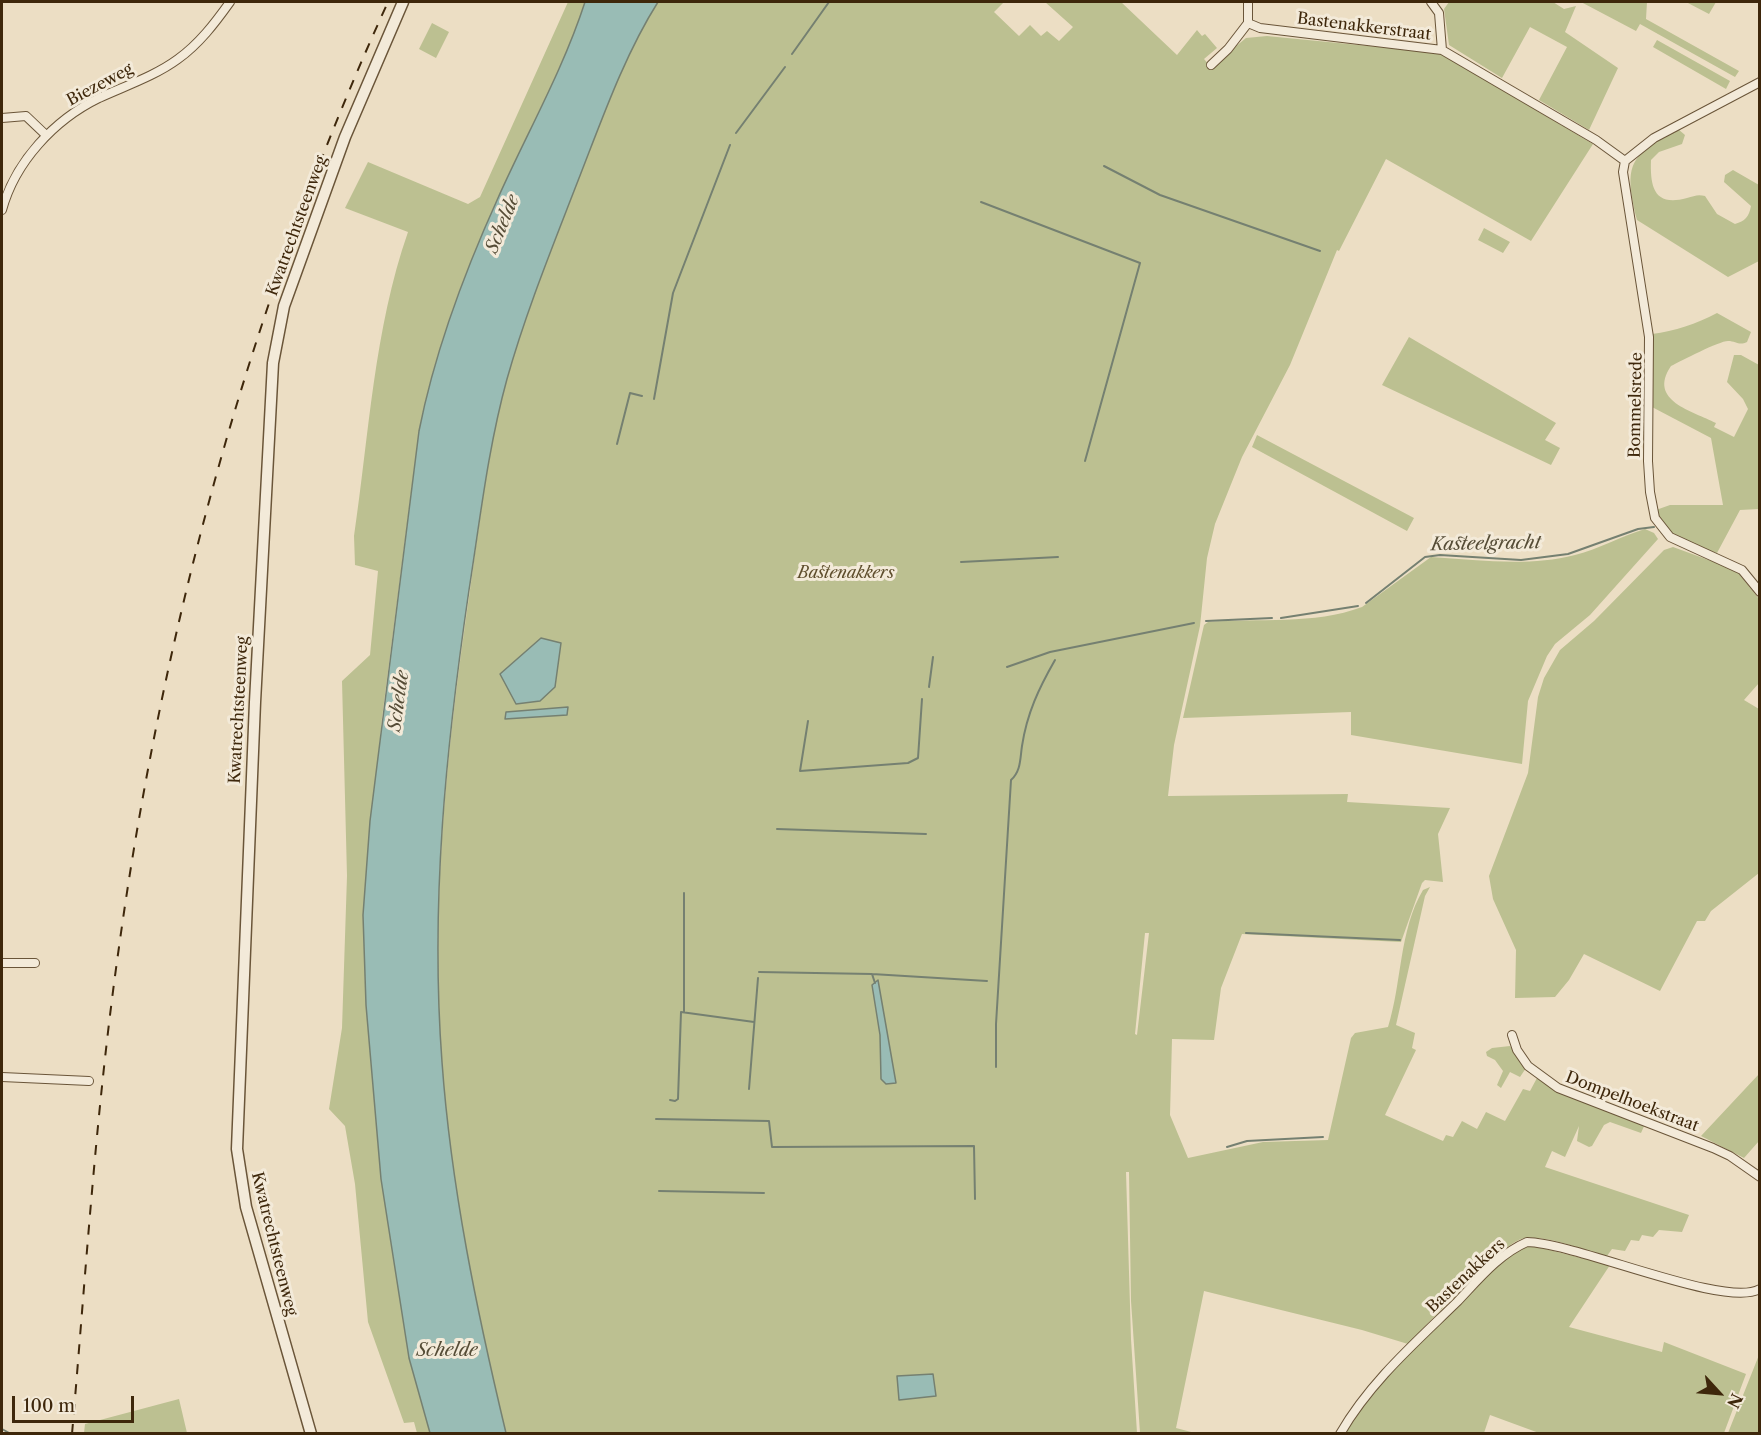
<!DOCTYPE html>
<style>
body{margin:0}
#map{position:relative;width:1761px;height:1435px;overflow:hidden;background:#ecdec4;font-family:"Libre Caslon Text",serif}
canvas{display:block}
.frame{position:absolute;inset:0;border:3px solid #3e270b;pointer-events:none}
.north{position:absolute;left:1689px;top:1363px;width:60px;height:60px;-webkit-text-stroke:4px #f3ead9;paint-order:stroke;rotate:116deg;font-size:16px;font-weight:700;line-height:24px;text-align:center;color:#3e270b}
.north::after{content:'';display:block;margin:auto;width:21px;height:27px;background:#3e270b;clip-path:polygon(50% 0,100% 100%,50% 72%,0 100%)}
.scale{position:absolute;left:12px;top:1396px;width:122px;height:27px;box-sizing:border-box;border:3px solid #3e270b;border-top:0;padding-left:8px;font-size:18px;line-height:21px;white-space:nowrap;color:#3e270b;-webkit-text-stroke:4px #f3ead9;paint-order:stroke}
</style>
<div id="map">
<canvas width="1761" height="1435"></canvas>
<div class="frame"></div>
<div class="north">N</div>
<div class="scale">100 m</div>
</div>
<script>
const context = document.querySelector('canvas').getContext('2d');
context.lineJoin = 'round';
function paint(path, color) { context.fillStyle = color; context.fill(path, 'evenodd'); }
function trace(path, color, width, dash) { context.strokeStyle = color; context.lineWidth = width; context.lineCap = dash ? 'butt' : 'round'; context.setLineDash(dash || []); context.stroke(path); }
function write(font, color, halo, rows, align = 'center') {
  context.font = font + ' "Libre Caslon Text",serif'; context.lineWidth = 6; context.setLineDash([]); context.textBaseline = 'middle'; context.strokeStyle = halo; context.fillStyle = color; for (const [text, x, y, turn = 0] of rows) {
    context.save(); context.translate(x, y); context.rotate((+turn || 0) * Math.PI / 180); context.textAlign = isNaN(turn) ? turn : align; if (halo) context.strokeText(text, 0, 0); context.fillText(text, 0, 0); context.restore();
  }
}
const green = new Path2D(`
 M568,2H585C563,70 527,132 498,198C464,273 435,350 419,431L382,718L363,915L366,1005L381,1179L409,1358L430,1433H417L414,1422L404,1423L368,1322L355,1184L345,1126L329,1109L342,1028L347,876L342,681L370,655L378,571L355,565L354,536C369,435 374,329 408,232L345,208L368,162L468,204L480,197Z
 M658,2H1004L994,12L1019,36L1030,25L1041,36L1047,31L1059,41L1073,27L1045,2H1121L1177,55L1197,30L1202,36L1205,34L1217,48L1204,59L1211,67L1246,38L1267,36L1440,53L1593,144L1531,241L1386,159L1339,251L1337,250L1290,365L1242,457L1215,524L1207,558L1200,626L1174,745L1168,796L1348,794L1347,802L1450,808L1438,834L1443,882L1425,880L1422,883L1401,942L1242,934L1221,988L1214,1040L1172,1039L1170,1115L1188,1158L1263,1142L1328,1140L1351,1038L1355,1033L1388,1027C1402,983 1399,930 1423,890L1430,887L1425,896L1396,1025L1415,1033L1412,1048L1416,1050L1385,1115L1443,1141L1446,1135L1453,1137L1462,1121L1477,1129L1486,1112L1505,1121L1523,1089L1530,1091L1537,1078L1578,1100L1645,1124L1641,1133L1610,1122L1604,1125L1592,1146L1589,1147L1577,1141L1579,1126L1565,1157L1552,1151L1545,1167L1689,1215L1682,1232L1659,1230L1653,1237L1642,1235L1639,1241L1631,1240L1625,1251L1612,1249L1607,1256C1582,1250 1551,1236 1525,1238C1503,1240 1428,1325 1408,1344L1362,1330L1204,1291L1176,1428L1195,1433H1140L1131,1301L1129,1172H1126L1131,1339L1137,1433H506C477,1312 451,1187 442,1062C430,903 447,747 470,590C480,520 488,448 507,379C525,315 550,253 574,191C599,128 622,59 658,2ZM1145,933H1149L1137,1035L1135,1034Z
 M1449,2H1553L1564,9L1576,6L1565,32L1618,68L1589,130L1539,100L1567,47L1530,27L1502,78L1449,45L1444,9Z
 M1581,2H1647L1646,19L1739,71L1735,77L1640,24L1636,31Z
 M1686,2H1716L1709,14Z
 M432,23L449,32L436,58L419,49Z
 M1657,40L1730,81L1726,89L1653,47Z
 M1678,129L1685,135L1682,144L1659,152L1651,160C1650,187 1654,207 1687,198C1694,196 1698,194 1705,196L1717,214L1735,224C1745,221 1749,217 1751,206L1724,182L1725,175L1733,170L1759,185V261L1728,277L1637,220C1623,163 1630,156 1678,129Z
 M1484,228L1510,242L1503,253L1478,240Z
 M1717,313L1751,332L1747,342C1739,346 1736,341 1728,341C1719,341 1681,361 1671,366C1647,401 1693,411 1716,423L1714,427L1734,437L1748,409L1743,399L1727,382L1734,355H1741L1759,365V509L1740,510L1717,553C1690,545 1663,540 1656,510L1670,505H1723L1711,438L1652,407V334C1675,331 1696,324 1717,313Z
 M1409,337L1556,423L1545,440L1560,448L1551,465L1382,385Z
 M1257,435L1414,518L1407,531L1252,447Z
 M1645,529L1654,533L1658,539L1590,615L1555,644L1547,656L1528,701L1522,764L1351,735V712L1183,718L1204,625L1208,622C1258,618 1314,625 1362,607L1431,557C1479,560 1528,567 1575,555C1599,549 1621,536 1645,529Z
 M1673,547L1736,570L1759,599V683L1744,700L1759,709V873L1711,911L1705,921H1697L1660,991L1584,954L1569,980L1555,997L1515,998L1516,950L1493,899L1489,876L1528,773L1538,697L1544,678L1560,650L1594,621L1664,550Z
 M1510,1046L1526,1068L1520,1077L1510,1072L1501,1088L1497,1085L1503,1071L1495,1060L1487,1056L1486,1052L1492,1048Z
 M1759,1074V1141L1744,1158L1701,1136Z
 M1529,1245L1610,1265L1569,1327L1662,1352L1664,1342L1746,1374L1724,1433H1539L1490,1415L1484,1433L1344,1434C1374,1385 1416,1347 1456,1307C1478,1284 1499,1257 1529,1245Z
 M1759,1355V1433H1728Z
 M179,1399L187,1433H84L85,1424Z`);
const water = new Path2D(`
 M585,2H658C622,59 599,128 574,191C550,253 525,315 507,379C488,448 480,520 469,590C446,747 430,903 442,1062C451,1187 477,1312 506,1433H430L409,1358L381,1179L366,1005L363,915L370,821L419,431C435,350 464,273 498,198C527,133 563,70 585,2Z
 M541,638L561,643L555,687L540,701L516,704L500,674Z
 M568,707L567,715L505,719L506,712Z
 M878,980L896,1083L886,1084L881,1079L880,1035L872,985Z
 M933,1374L936,1396L899,1400L897,1376Z`);
const stream = new Path2D(`
 M792,54L829,2
 M736,133L785,67
 M1104,166L1160,195L1320,251
 M981,202L1140,263L1085,461
 M654,399L673,293L730,145
 M617,444L630,393L642,396
 M961,562L1058,557
 M1366,603L1425,557L1440,555L1521,560L1568,554L1638,529L1654,527
 M1281,618L1358,606
 M1206,621L1272,618
 M1007,667L1050,652L1194,623
 M929,687L933,657
 M808,721L800,771L908,763L918,758L922,699
 M777,829L926,834
 M684,893V1012
 M1246,933L1400,940
 M759,972L872,974L987,981
 M872,974L875,983
 M996,1067V1024L1011,780C1021,771 1020,759 1022,746C1027,713 1039,688 1055,660
 M749,1089L758,978
 M670,1100L675,1101L678,1099L681,1012L754,1022
 M656,1119L769,1121L772,1147L974,1146L975,1199
 M1227,1147L1247,1141L1323,1137
 M659,1191L764,1193
 M2,1429L11,1434`);
const minor = new Path2D(`
 M1248,2V23L1260,28L1442,50L1596,140L1625,161L1623,172L1649,337L1648,461L1650,492L1655,518L1670,537L1742,570L1760,592
 M1431,2L1439,13L1442,50
 M1211,65L1228,49L1248,23
 M2,118L26,116L46,135
 M1625,161L1654,138L1760,82
 M2,210C15,162 54,120 99,98C125,86 155,76 178,59C199,44 215,23 230,2
 M2,963H35
 M1512,1035L1517,1050L1528,1066L1558,1088L1713,1148L1730,1156L1760,1177
 M2,1077L89,1081
 M1340,1434C1370,1382 1415,1343 1457,1302C1478,1280 1499,1254 1527,1242C1577,1243 1725,1309 1760,1289`);
const tertiary = new Path2D(`
 M311,1434L246,1207L237,1149L255,702L273,363L284,306L345,137L403,2`);
const rail = new Path2D(`
 M72,1434C86,1271 96,1108 119,947C164,622 252,299 388,2`);
const streetNames = [
 ["Bastenakkerstraat",1364,27,7],
 ["Biezeweg",100,85,-28],
 ["Kwatrechtsteenweg",297,226,-70],
 ["Bommelsrede",1636,405,-89],
 ["Kwatrechtsteenweg",239,710,-87],
 ["Dompelhoekstraat",1632,1102,21],
 ["Kwatrechtsteenweg",274,1244,76],
 ["Bastenakkers",1466,1276,-43]
];
const parkNames = [
 ["Bastenakkers",846,573]
];
const waterNames = [
 ["Schelde",503,224,-68],
 ["Kasteelgracht",1486,544,-1],
 ["Schelde",399,701,-82],
 ["Schelde",447,1351]
];
paint(green, '#bcc091');
paint(water, '#99bcb5');
trace(water, '#758071', 1.5);
trace(stream, '#758071', 2);
trace(minor, '#6a5539', 10);
trace(tertiary, '#6a5539', 13);
trace(minor, '#f3ead9', 8);
trace(tertiary, '#f3ead9', 10);
trace(rail, '#3e270b', 2, [10, 10]);
write('16px', '#3e270b', '#f3ead9', streetNames);
write('italic 16px', '#5e4d2c', '#f3ead9', parkNames);
write('italic 18px', '#554c36', '#f3ead9', waterNames);
</script>
